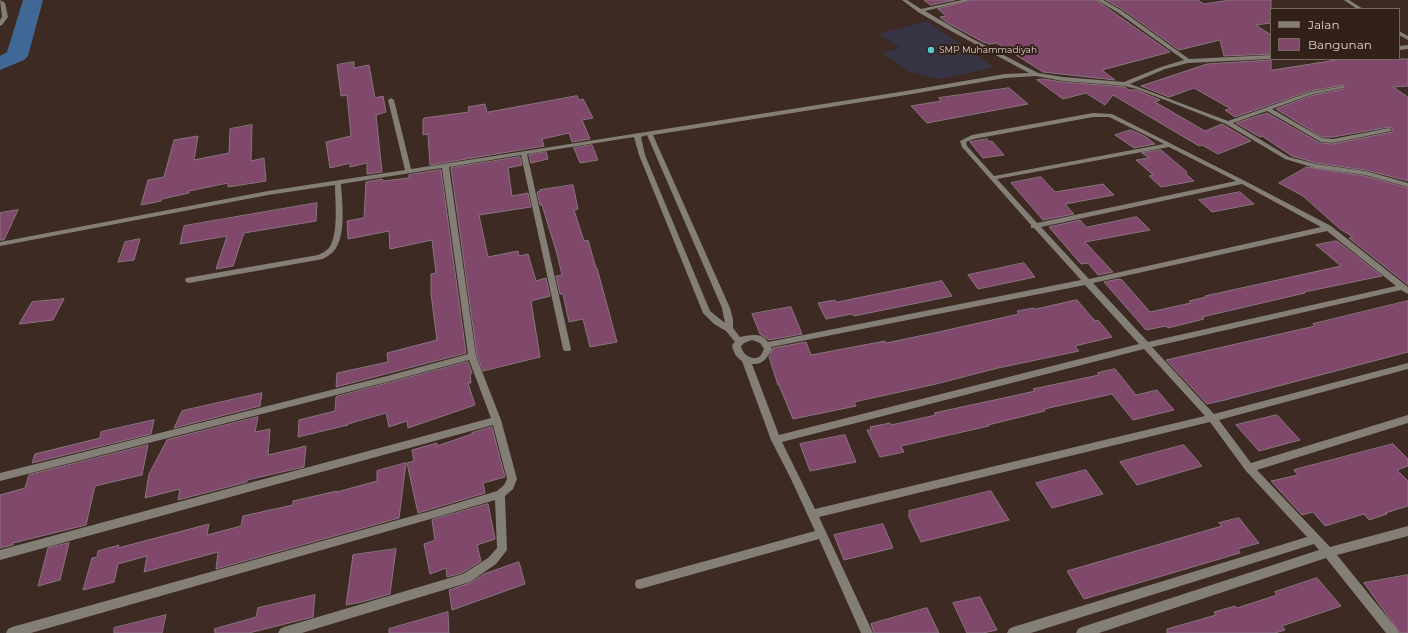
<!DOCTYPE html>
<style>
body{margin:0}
#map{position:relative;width:1408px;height:633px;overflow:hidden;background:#3d2a22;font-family:Montserrat,sans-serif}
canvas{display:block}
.legend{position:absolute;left:1270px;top:8px;width:130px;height:52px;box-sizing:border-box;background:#322118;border:1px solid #776860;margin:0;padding:5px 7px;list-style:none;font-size:12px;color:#dfd3cd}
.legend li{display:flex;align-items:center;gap:8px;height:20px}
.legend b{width:20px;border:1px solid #776860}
</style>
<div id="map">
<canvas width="1408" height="633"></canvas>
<ul class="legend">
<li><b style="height:5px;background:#837e76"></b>Jalan</li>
<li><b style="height:11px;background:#80496c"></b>Bangunan</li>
</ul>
</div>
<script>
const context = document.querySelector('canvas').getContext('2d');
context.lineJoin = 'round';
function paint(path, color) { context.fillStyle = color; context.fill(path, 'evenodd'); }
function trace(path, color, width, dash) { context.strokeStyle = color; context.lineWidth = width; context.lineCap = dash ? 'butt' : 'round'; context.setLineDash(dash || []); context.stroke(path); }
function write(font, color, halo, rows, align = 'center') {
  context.font = font + ' Montserrat,sans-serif'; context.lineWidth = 4; context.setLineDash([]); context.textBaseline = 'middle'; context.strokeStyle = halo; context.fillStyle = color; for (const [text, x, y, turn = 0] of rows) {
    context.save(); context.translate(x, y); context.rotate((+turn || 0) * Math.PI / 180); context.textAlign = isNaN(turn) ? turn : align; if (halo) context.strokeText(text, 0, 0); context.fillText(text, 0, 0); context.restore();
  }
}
const education = new Path2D(`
 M927,21L994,67L940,79L910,72L883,53L900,48L879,34Z`);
const river = new Path2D(`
 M23,0H43L28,56L24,60L0,70V56L7,52Z`);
const building = new Path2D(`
 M924,0H955L931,5Z
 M971,0H1096L1170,52L1102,70L1115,80L1043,72L997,43L988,44L986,42L985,43L946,22L940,17L946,16L938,9Z
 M1106,0H1198L1204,4L1230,0H1271V23L1256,25L1271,35V54L1224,56L1220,40L1179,50L1122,9Z
 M1343,59H1408V86L1393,87L1408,97V181L1366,170L1316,163L1292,156L1262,136L1260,137L1236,123L1267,113L1320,143L1333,144L1392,132V128L1389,127L1333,137H1322L1276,109L1313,95L1343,89L1344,85L1310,91L1235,117L1225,110L1231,109L1194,88L1169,97L1141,86L1207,64L1271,60V70Z
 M354,62V68L369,65L375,98L383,96L386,112L376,115L382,172L367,174V163L350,167V163L330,168L326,142L351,136L347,95L341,96L337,65Z
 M1043,79L1063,82L1125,87L1129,90H1137L1160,100L1155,102L1205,131L1222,124L1251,141L1218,154L1202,145L1199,146L1113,95L1105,105L1086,93L1063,99L1037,80Z
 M1009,88L1028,104L927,123L911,106L941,101L939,98Z
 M577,96L579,100L583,99L593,118L582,120L590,139L572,142L569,133L542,139L544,146L430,165L428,134L423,135V120L424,118L469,112L468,107L485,104L487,112Z
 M252,125L251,161L264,158L266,181L228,187V183L189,191V193L162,199L161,201L141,205L148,180L164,177L174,140L198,136L194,160L229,153L230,129Z
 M1131,130L1146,137L1155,144L1134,148L1115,135Z
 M987,139L990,142L992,141L1004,155L983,158L970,142Z
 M592,145L598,160L580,163L574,148Z
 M1161,150L1187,172L1186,174L1194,181L1161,187L1149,176L1153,175L1136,160L1149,158L1142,153Z
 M546,152L548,159L531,163L529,155Z
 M520,157L522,165L508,168L512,196L528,193L531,207L479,215L488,257L518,251L519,256L528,254L536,281L546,278L550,296L531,301L540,357L483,371L477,356L451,168Z
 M1307,167L1365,176L1408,188V285L1349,238L1353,237L1340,229L1303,196L1279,183Z
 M441,170L466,353L336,387L337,373L388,362L387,353L437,340L431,294V274L436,273L432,240L390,249L389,231L348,239L347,221L364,218L366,182L382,179L383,181L409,178V175Z
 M1041,177L1055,192L1103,184L1114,195L1065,204L1074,214L1043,220L1011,183Z
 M573,185L578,209L574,210L584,241L588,240L596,268H597L617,342L590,347L583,319L569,322L563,294H560L556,276L562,275L557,254L542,205H540L537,192L541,191L540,190Z
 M1240,192L1254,204L1212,212L1199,200Z
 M317,203L316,221L244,233L233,266L216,269L227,236L180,244L184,226Z
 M18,210L4,240H0V213Z
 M1137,217L1150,230L1085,242L1113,272L1098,275L1088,263L1081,264L1049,227L1080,220L1086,227Z
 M140,239L134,260L118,262L125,242Z
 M1337,241L1382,276L1304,292L1305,293L1202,317L1204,319L1168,328L1166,326L1146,330L1104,282L1119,279L1122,280L1150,312L1191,303L1189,301L1206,297L1205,296L1341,266L1316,245Z
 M1024,263L1035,277L978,289L968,275Z
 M942,281L952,296L854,316L852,314L826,319L818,303L835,300L836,302Z
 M64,299L53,320L19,324L32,302Z
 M1077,300L1095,321L1098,320L1112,337L1075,346L1079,351L998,368L936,384L854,402L856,406L793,419L779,385H778L769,357L773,348L806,342L811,355L885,341L886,343L934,333L1019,314L1017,311L1034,308L1035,309Z
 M1408,301V352L1225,400L1207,404L1166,360L1315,326L1313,324Z
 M791,307L802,334L769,340L760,334L752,314Z
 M468,362L472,373L470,374L471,383H468L475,405L408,428L407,421L389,427L386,413L348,424V425L298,437L299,420L335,411L336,397Z
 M1115,369L1136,395L1157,390L1174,410L1133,420L1112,394L1044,409L1045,411L988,425L989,426L901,446L904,452L880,457L867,430H871L870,427L890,423L891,425L936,415L934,413L1013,396L1035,391L1033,389L1099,375L1098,373Z
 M262,393L260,406L174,428L182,411Z
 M1277,415L1300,440L1259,451L1236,425Z
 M258,417L255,432L270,429L268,455L306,446L304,467L247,480V482L178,500L180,489L145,498L149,474L167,440Z
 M154,420L151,434L32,463L35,454L100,438L101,432Z
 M492,427L505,477L483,483L485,493L418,513L407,463L414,461L412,450L437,443V446L472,434V433Z
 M845,435L856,462L810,471L800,444Z
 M1393,444L1408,459V466L1397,470L1408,481V506L1385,513L1387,514L1369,520L1364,514L1325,526L1313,512L1302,515L1271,481L1298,475L1294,470Z
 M148,445L142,475L95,486L86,525L13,543V545L0,548V495L25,488L29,475Z
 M1184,445L1202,466L1137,485L1120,462Z
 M406,463L399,518L216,569L218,552L144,572L147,556L118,564L114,582L83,590L92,558L97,557L98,551L119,545L118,548L209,524L207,535L241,526L243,516L293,505V501L337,491V492L377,481V471Z
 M1086,470L1103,494L1052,508L1036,483Z
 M991,491L1009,520L921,542L909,517V511Z
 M488,504L495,539L477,545L481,561L462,573L447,577L446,568L430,574L424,544L435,540L432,520Z
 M1239,518L1259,543L1238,549L1240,553L1084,599L1067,571L1222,526L1219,523Z
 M883,524L893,548L844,560L834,535Z
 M69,543L60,580L38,586L48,548Z
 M396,549L390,594L362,602L346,605L353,555Z
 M519,562L525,584L452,610L449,590L470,583L484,574Z
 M1408,575V633H1400L1364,583Z
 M1317,578L1341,606L1282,626L1285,630L1275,633H1167V629L1216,615L1214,612L1235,606L1237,608L1277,595L1275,592Z
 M315,595L313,617L249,633H215L214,629L256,617L258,608Z
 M980,597L997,630L983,633H967L953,603Z
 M927,608L939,633H874L871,624Z
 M448,612L449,633H389V629Z
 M166,615L162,633H114V628Z`);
const minor = new Path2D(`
 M0,0L5,3L8,17L2,25L0,26V20L2,17Z
 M902,0H907L921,9L962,0H970L925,11L971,38L1038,73L1063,77L1124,82L1161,67L1184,60L1117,12L1097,0H1103L1121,10L1189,59L1271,55V59L1188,63L1165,69L1130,84L1228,121L1310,92L1343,86V88L1313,94L1272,109L1322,138L1333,139L1389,128L1391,129V131L1333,143L1321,142L1267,111L1233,123L1289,157L1316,164L1366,171L1408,183V187L1365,175L1315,168L1285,159L1226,124L1137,89L1125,86L1063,81L1036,76L1005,78L906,95L653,135L730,308L733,319V328L740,337C749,335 762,332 768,342L1081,280L1034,228H1031V225L962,147L960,141L972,135L1093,113L1112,114L1245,181L1331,226L1408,287V294L1401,290L1152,347L1214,414L1408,363V369L1219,420L1251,463L1408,415V423L1257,470L1330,547L1408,526V536L1337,555L1397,629L1399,633H1386L1326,558L1099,633H1076L1078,629L1082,627L1319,550L1314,544L1031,633H1007L1009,629L1013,627L1307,537L1246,471L1210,422L819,517L873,633H861L819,539L640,589L636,588L635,584L636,580L640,579L815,531L790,477L771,440L742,361C736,357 733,352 732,345L735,342L726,331L714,324L703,313L639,155L634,137L527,154L571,349L570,351H564L563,349L521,155L449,167L476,356L501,420L517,479L513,489L505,496L507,550L496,564L470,582L302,633H278L280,629L284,627L463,574L488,558L497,548L495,500L434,518L31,633H6L8,629L12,627L434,510L497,491L504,485L507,479L493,425L0,560V550L491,418L469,360L387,382L0,481V473L387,376L468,354L442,168L341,184C342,202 347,237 333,252C330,255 326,257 323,259L189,283L186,282L185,280L186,278L318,255C322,253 326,251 329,248C339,234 335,201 335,185L268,195L0,246V242L268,191L405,170L388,100L391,98L394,100L411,169L906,91L1005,74L1029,73L951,31L918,12ZM1093,117H1109L1164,144L994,176L967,146L966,142L974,139ZM647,135L722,308L725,323L710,311L645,155L641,137ZM1169,147L1236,181L1037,223L997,179ZM1242,184L1321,227L1089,279L1041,227ZM1327,231L1396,286L1148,342L1093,283ZM1085,285L1139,344L779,435L752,364C763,365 767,358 772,349L771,347ZM752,340L760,343L764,349C763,351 762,353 761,355C753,363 742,354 741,346L744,343ZM1144,349L1205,416L815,509L782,442Z
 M1344,0H1349L1363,9H1357Z
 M1399,31L1408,36V40L1399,35Z
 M1408,45V49L1399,50V46Z`);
const markers = [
 [931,50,4,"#52cdcd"]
];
const farPoinames = [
 ["SMP Muhammadiyah",939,50]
];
paint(education, '#373445');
paint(river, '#3f6897');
paint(building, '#80496c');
trace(building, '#897480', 1);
paint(minor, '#837e76');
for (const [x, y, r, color] of markers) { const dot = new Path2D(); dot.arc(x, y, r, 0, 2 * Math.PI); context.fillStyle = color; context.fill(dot); trace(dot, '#322118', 1.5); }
write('9px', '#dfd3cd', '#322118', farPoinames, 'left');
</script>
